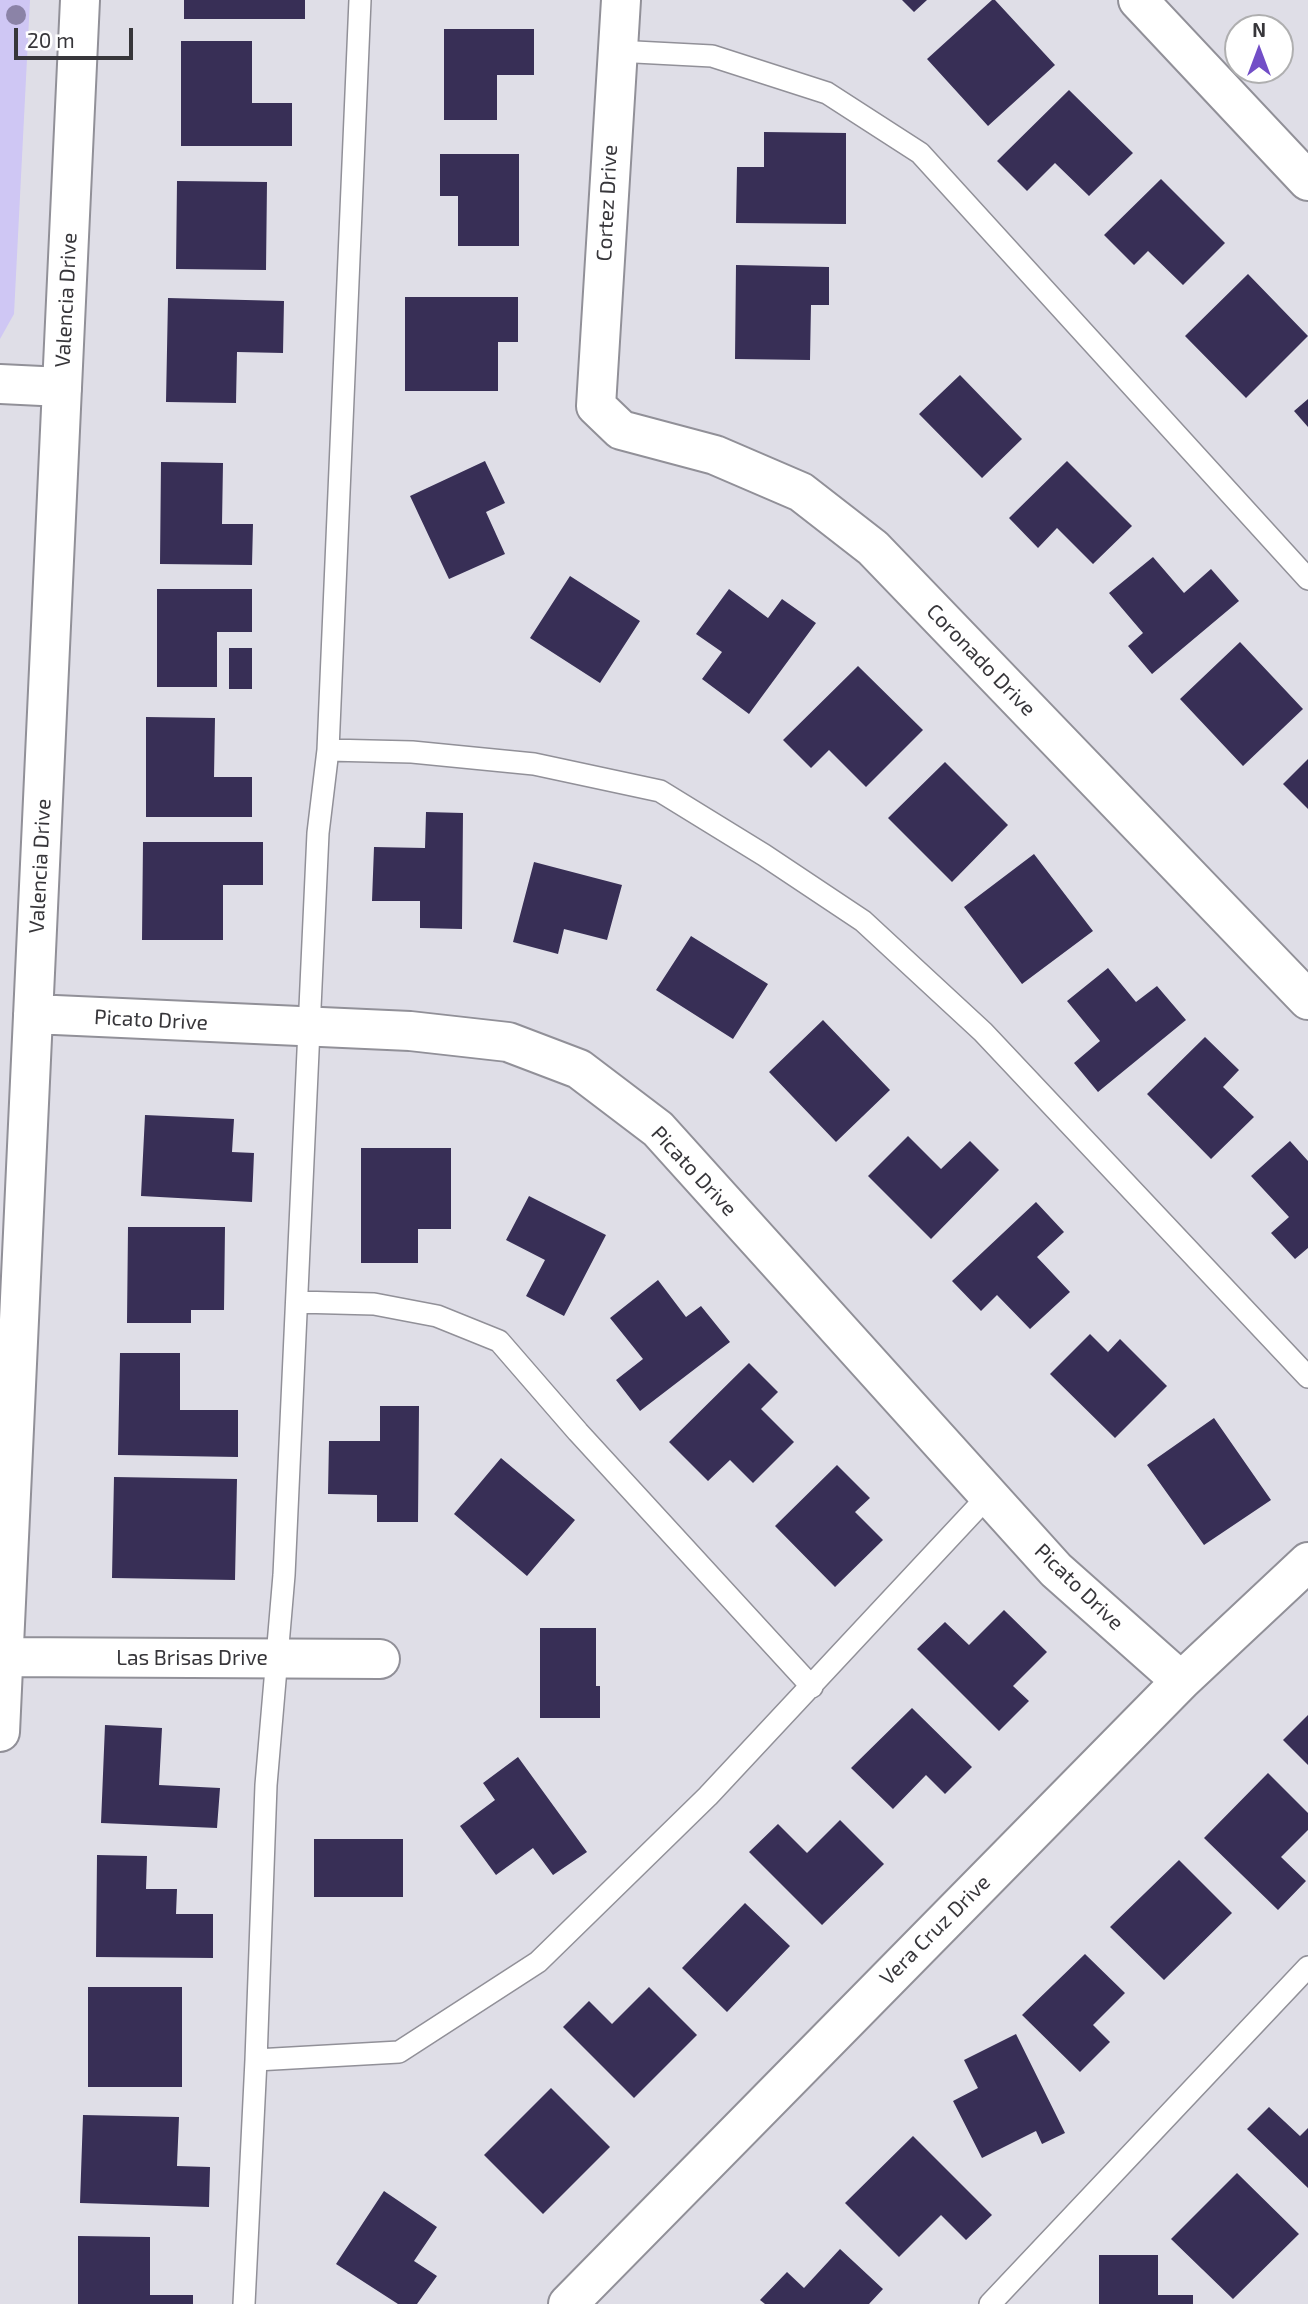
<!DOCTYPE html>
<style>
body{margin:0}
#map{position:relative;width:1308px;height:2304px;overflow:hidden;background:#dfdee7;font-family:"Exo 2",sans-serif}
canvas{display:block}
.north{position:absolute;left:1224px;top:14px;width:70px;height:70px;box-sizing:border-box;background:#fff;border:2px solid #afafb0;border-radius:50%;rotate:0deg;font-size:19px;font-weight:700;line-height:28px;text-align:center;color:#37363a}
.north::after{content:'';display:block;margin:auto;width:24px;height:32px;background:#724ec7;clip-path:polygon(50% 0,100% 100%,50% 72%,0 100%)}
.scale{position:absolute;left:14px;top:28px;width:119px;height:32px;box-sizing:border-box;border:4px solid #37363a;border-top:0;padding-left:9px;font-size:21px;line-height:24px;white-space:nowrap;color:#37363a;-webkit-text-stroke:5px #fff;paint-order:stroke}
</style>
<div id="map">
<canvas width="1308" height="2304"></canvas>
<div class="north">N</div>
<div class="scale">20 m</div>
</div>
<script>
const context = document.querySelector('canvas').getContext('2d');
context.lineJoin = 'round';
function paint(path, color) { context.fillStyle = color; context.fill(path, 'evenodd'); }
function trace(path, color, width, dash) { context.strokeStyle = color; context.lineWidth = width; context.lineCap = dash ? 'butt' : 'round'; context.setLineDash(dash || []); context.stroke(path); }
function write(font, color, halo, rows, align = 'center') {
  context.font = font + ' "Exo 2",sans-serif'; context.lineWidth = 7; context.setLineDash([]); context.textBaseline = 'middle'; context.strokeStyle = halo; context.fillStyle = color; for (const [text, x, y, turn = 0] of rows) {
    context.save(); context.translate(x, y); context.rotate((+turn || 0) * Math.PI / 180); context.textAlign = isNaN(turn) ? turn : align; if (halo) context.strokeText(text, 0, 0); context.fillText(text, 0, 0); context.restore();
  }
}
const green = new Path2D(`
 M0,0H30L14,314L0,339Z`);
const building = new Path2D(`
 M184,0H305V19H184Z
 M902,0H927L914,12Z
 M992,0H995L1055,65L988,126L927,59Z
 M444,29H534V75H497V120H444Z
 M181,41H252V103H292V146H181Z
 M1069,90L1133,153L1089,196L1055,163L1027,191L997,161Z
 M764,132L846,133V224L736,223L737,167H764Z
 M440,154H519V246H458V196H440Z
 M1161,179L1225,243L1183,285L1148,251L1134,265L1104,235Z
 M177,181L267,182L266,270L176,269Z
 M736,265L829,267V305H811L810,360L735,359Z
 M1248,274L1308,336L1246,398L1185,336Z
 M405,297H518V342H498V391H405Z
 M168,298L284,301L283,353L237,352L236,403L166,402Z
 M960,375L1022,439L982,478L919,414Z
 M1308,399V427L1294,411Z
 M485,461L505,503L486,512L505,554L449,579L410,496Z
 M1067,461L1132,526L1093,564L1057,528L1038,548L1009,518Z
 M161,462L223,463L222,524H253L252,565L160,564Z
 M1153,557L1184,593L1211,569L1239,601L1152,674L1128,646L1143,633L1109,593Z
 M570,576L640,621L600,683L530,638Z
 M157,589H252V632H217V687H157Z
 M729,589L768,618L782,599L816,623L749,714L702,679L722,652L696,634Z
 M1240,642L1303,709L1243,766L1180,699Z
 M229,648H252V689H229Z
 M858,666L923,730L866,787L829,750L811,768L783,740Z
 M146,717L215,718L214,777H252V817H146Z
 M1308,759V809L1283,784Z
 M945,762L1008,825L952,882L888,818Z
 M426,812L463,813L462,929L420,928V901H372L374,847L425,848Z
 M143,842H263V885H223V940H142Z
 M1034,854L1093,931L1022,984L964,907Z
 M534,862L622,885L607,940L564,929L558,954L513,942Z
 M691,936L768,984L733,1039L656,990Z
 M1108,968L1136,1002L1157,986L1186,1020L1098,1092L1074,1063L1100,1041L1067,1001Z
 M823,1020L890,1090L836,1142L769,1072Z
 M1205,1037L1239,1070L1223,1087L1254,1117L1211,1159L1147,1094Z
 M145,1115L234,1119L232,1152L254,1153L252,1202L141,1196Z
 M908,1136L941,1169L970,1141L999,1170L931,1239L868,1176Z
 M1290,1141L1308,1161V1248L1295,1259L1271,1233L1289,1217L1251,1176Z
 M361,1148H451V1229H418V1263H361Z
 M529,1196L606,1235L564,1316L526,1296L545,1260L506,1240Z
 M1036,1202L1064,1232L1037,1257L1070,1292L1030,1329L997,1295L981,1311L952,1281Z
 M128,1227H225L224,1310H191V1323H127Z
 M658,1280L686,1317L701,1306L730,1342L640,1411L616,1380L643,1359L610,1318Z
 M1090,1334L1108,1352L1120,1339L1167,1386L1115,1438L1050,1374Z
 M120,1353H180V1410H238V1457L118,1455Z
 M749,1363L778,1392L761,1409L794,1442L753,1483L730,1460L708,1481L669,1442Z
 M380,1406H419L418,1522H377V1495L328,1494L329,1441H380Z
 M1214,1418L1271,1500L1204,1545L1147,1465Z
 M501,1458L575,1520L527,1576L454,1514Z
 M837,1465L870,1498L855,1512L883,1540L835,1587L775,1526Z
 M114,1477L237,1479L235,1580L112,1578Z
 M1004,1610L1047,1652L1013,1686L1029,1701L999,1731L917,1649L945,1622L969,1645Z
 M540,1628H596V1686H600V1718H540Z
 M912,1708L972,1767L945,1794L926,1775L893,1809L851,1768Z
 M1308,1715V1765L1283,1740Z
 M105,1725L162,1728L159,1785L220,1788L217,1828L101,1823Z
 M518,1757L587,1852L553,1875L533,1848L496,1875L460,1826L495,1800L483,1783Z
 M1268,1773L1308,1813V1830L1281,1857L1306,1881L1278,1910L1204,1838Z
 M840,1820L884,1864L822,1925L749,1852L778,1824L807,1853Z
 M314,1839H403V1897H314Z
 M97,1855L147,1856L146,1889H177L176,1914H213V1958L96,1957Z
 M1179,1860L1232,1913L1164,1980L1110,1927Z
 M745,1903L790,1946L727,2012L682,1968Z
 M1085,1954L1125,1993L1093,2025L1110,2042L1080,2072L1022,2015Z
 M88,1987H182V2087H88Z
 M649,1987L697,2035L634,2098L563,2027L589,2001L612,2024Z
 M1016,2034L1065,2133L1042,2144L1036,2131L982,2158L953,2101L978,2088L964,2060Z
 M551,2088L610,2147L543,2214L484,2155Z
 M1269,2107L1300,2136L1308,2128V2188L1247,2129Z
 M83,2115L179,2117L177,2166L210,2167L209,2207L80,2203Z
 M913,2136L992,2215L966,2240L941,2215L899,2257L845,2203Z
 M1237,2173L1299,2234L1233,2299L1171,2239Z
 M384,2191L437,2227L414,2261L437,2276L417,2304H398L336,2264Z
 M78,2236L150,2237V2295H193V2304H78Z
 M840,2249L883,2289L869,2304H765L760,2300L787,2272L804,2288Z
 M1099,2255H1158V2295H1193V2304H1099Z`);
const service = new Path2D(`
 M616,51L712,56L827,93L920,153L1308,579
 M328,750L360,0
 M297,1302L374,1304L437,1316L499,1341L578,1432L812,1687
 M989,1495L708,1796L538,1962L399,2052L256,2060L266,1785L284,1575L318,833L328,750L412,752L534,764L660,791L764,855L863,921L983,1032L1308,1377
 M244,2304L256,2060
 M990,2304L1308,1967`);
const minor = new Path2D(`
 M621,0L596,406L621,430L715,455L801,492L873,548L1308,1000
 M1138,0L1308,181
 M33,1014L410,1031L508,1042L579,1069L658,1129L1056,1570L1181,1681
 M3,1657L380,1659
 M0,1732L62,387
 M568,2304L1181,1681L1308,1562`);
const tertiary = new Path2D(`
 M0,384L62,387L80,0`);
const trees = [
 [16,15]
];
const streetNames = [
 ["Cortez Drive",607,203,-87],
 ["Valencia Drive",66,300,-87],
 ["Coronado Drive",981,660,46],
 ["Valencia Drive",40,866,-87],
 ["Picato Drive",151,1020,3],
 ["Picato Drive",694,1171,47],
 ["Picato Drive",1079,1587,44],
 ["Las Brisas Drive",192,1658],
 ["Vera Cruz Drive",935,1930,-45]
];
paint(green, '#cfc7f4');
paint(building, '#382f56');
trace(service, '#919098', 24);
trace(minor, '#919098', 42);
trace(tertiary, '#919098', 42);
trace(service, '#fff', 21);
trace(minor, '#fff', 38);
trace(tertiary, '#fff', 38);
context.fillStyle = '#8b83a7';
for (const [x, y] of trees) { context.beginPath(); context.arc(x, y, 10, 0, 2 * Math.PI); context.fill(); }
write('21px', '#37363a', '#fff', streetNames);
</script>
